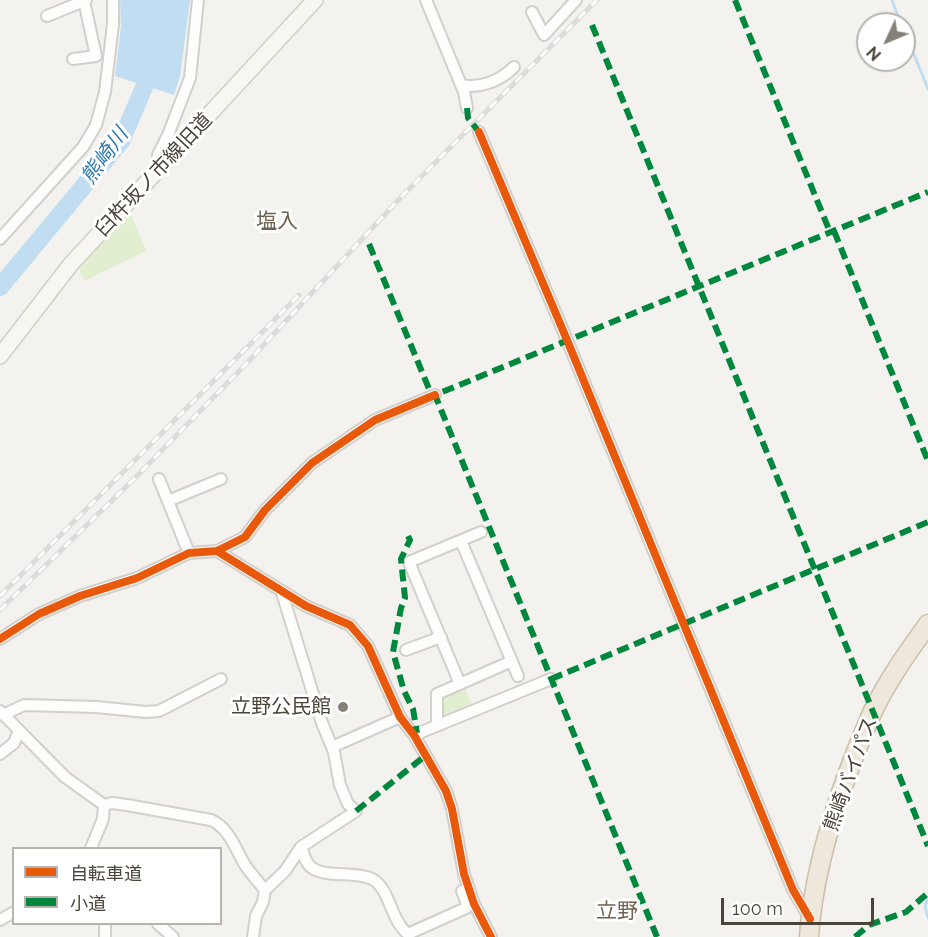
<!DOCTYPE html>
<meta charset="utf-8">
<style>
body{margin:0}
#map{position:relative;width:928px;height:937px;overflow:hidden;background:#f4f2ee;font-family:Raleway,"Noto Sans JP",sans-serif}
canvas{display:block}
.legend{position:absolute;left:12px;top:847px;width:210px;height:78px;box-sizing:border-box;background:#fff;border:2px solid #b7b4b0;margin:0;padding:8px 10px;list-style:none;font-size:18px;color:#4b4439}
.legend li{display:flex;align-items:center;gap:12px;height:30px}
.legend b{width:30px;border:2px solid #b7b4b0}
.north{position:absolute;left:856px;top:12px;width:60px;height:60px;box-sizing:border-box;background:#fff;border:2px solid #b7b4b0;border-radius:50%;rotate:226deg;font-size:16px;font-weight:700;line-height:24px;text-align:center;color:#4b4439}
.north::after{content:'';display:block;margin:auto;width:21px;height:27px;background:#868178;clip-path:polygon(50% 0,100% 100%,50% 72%,0 100%)}
.scale{position:absolute;left:721px;top:898px;width:153px;height:27px;box-sizing:border-box;border:3px solid #4b4439;border-top:0;padding-left:8px;font-size:18px;line-height:21px;white-space:nowrap;color:#4b4439;-webkit-text-stroke:4px #fff;paint-order:stroke}
</style>
<div id="map">
<canvas width="928" height="937"></canvas>
<ul class="legend">
<li><b style="height:8px;background:#e8590c"></b>自転車道</li>
<li><b style="height:8px;background:#00873e"></b>小道</li>
</ul>
<div class="north">N</div>
<div class="scale">100 m</div>
</div>
<script>
const context = document.querySelector('canvas').getContext('2d');
context.lineJoin = 'round';
function paint(path, color) { context.fillStyle = color; context.fill(path, 'evenodd'); }
function trace(path, color, width, dash) { context.strokeStyle = color; context.lineWidth = width; context.lineCap = dash ? 'butt' : 'round'; context.setLineDash(dash || []); context.stroke(path); }
function write(font, color, halo, rows, align = 'center') {
  context.font = font + ' Raleway,"Noto Sans JP",sans-serif'; context.lineWidth = 6; context.setLineDash([]); context.textBaseline = 'middle'; context.strokeStyle = halo; context.fillStyle = color; for (const [text, x, y, turn = 0] of rows) {
    context.save(); context.translate(x, y); context.rotate((+turn || 0) * Math.PI / 180); context.textAlign = isNaN(turn) ? turn : align; if (halo) context.strokeText(text, 0, 0); context.fillText(text, 0, 0); context.restore();
  }
}
const green = new Path2D(`
 M129,210L146,251L84,281L79,269Z
 M464,686L474,709L445,719L441,718L439,699Z`);
const water = new Path2D(`
 M120,0H190L180,77L174,95L115,76L121,27Z`);
const stream = new Path2D(`
 M892,0L901,24
 M904,30L928,89
 M928,898L925,906L928,918`);
const river = new Path2D(`
 M0,287L121,141L145,85L151,62`);
const street = new Path2D(`
 M426,0L464,92L467,108
 M532,12L544,35L576,0
 M47,16L86,0
 M73,59L96,56L84,1
 M461,85C480,89 500,81 514,67
 M479,132L567,340L793,890L810,919
 M159,170L158,155L168,135L190,78L198,0
 M0,239L83,147L96,125L105,92L113,24V0
 M159,479L189,553
 M168,501L221,479
 M461,541L518,676
 M217,551L306,606L350,625L368,646L400,717L414,735L446,791L452,809L464,874L474,904L491,937
 M0,639L39,614L80,596L137,578L189,553L217,551L245,537L265,510L312,463L375,420L435,395
 M406,650L441,637
 M460,684L409,562L481,532
 M0,711L65,777L104,805L112,803L127,805L211,820C231,829 236,852 247,868C253,876 259,883 265,890
 M3,715L24,705L96,707L146,712L159,711L221,679
 M437,725V694L512,661
 M414,735L551,679
 M332,747L400,717
 M0,754L14,743L19,731
 M301,847C304,854 305,863 312,868C327,878 356,871 372,879C390,888 390,920 408,934L466,908L467,904L462,891
 M91,848L103,819L104,805
 M0,920L14,912
 M158,924L173,937
 M105,937V924
 M253,937L256,916L263,902L265,890L285,871L301,847L356,811L348,804L340,785L334,752L322,723L282,593`);
const secondary = new Path2D(`
 M0,356L71,264L315,0`);
const highway = new Path2D(`
 M809,937C814,861 842,782 872,713C887,681 908,652 928,624`);
const rail = new Path2D(`
 M0,596L299,295
 M0,610L133,480L245,365L403,195L597,0`);
const quiet = new Path2D(`
 M735,0L830,232
 M592,25L928,846
 M467,108L468,118L479,132
 M834,231L928,461
 M369,244L432,396
 M408,536L410,540L401,559L405,598L401,608L393,652L404,691L413,709L417,733
 M551,679L928,522
 M356,811L425,756
 M657,937L435,395L928,192
 M855,937L869,925L906,912L928,893`);
const cycleway = new Path2D(`
 M479,132L567,340L793,890L810,919
 M217,551L306,606L350,625L368,646L400,717L414,735L446,791L452,809L464,874L474,904L491,937
 M0,639L39,614L80,596L137,578L189,553L217,551L245,537L265,510L312,463L375,420L435,395`);
const markers = [
 [343,707,6,"#868178"]
];
const streetNames = [
 ["臼杵坂ノ市線旧道",154,175,-47],
 ["熊崎バイパス",851,774,-70]
];
const poiNames = [
 ["立野公民館",331,707]
];
const waterNames = [
 ["熊崎川",105,156,-54]
];
const neighbourhoodNames = [
 ["塩入",277,222],
 ["立野",617,912]
];
paint(green, '#e1eecf');
paint(water, '#c0ddf1');
trace(stream, '#c0ddf1', 3);
trace(river, '#c0ddf1', 18);
trace(street, '#d2d0cb', 14);
trace(secondary, '#d3cfc5', 18);
trace(highway, '#ccbfa9', 21);
trace(street, '#fdfdfc', 10);
trace(secondary, '#f7f6f1', 15);
trace(highway, '#ede8db', 18);
trace(rail, '#dbdbda', 5);
trace(rail, '#fff', 3, [9]);
trace(quiet, '#00873e', 6, [12, 6]);
trace(cycleway, '#e8590c', 8);
for (const [x, y, r, color] of markers) { const dot = new Path2D(); dot.arc(x, y, r, 0, 2 * Math.PI); context.fillStyle = color; context.fill(dot); trace(dot, '#fff', 2); }
write('20px', '#4b4439', '#fff', streetNames);
write('20px', '#4b4439', '#fff', poiNames, 'right');
write('italic 21px', '#2e7ab2', '#fff', waterNames);
write('21px', '#6e6250', '#fff', neighbourhoodNames);
</script>
